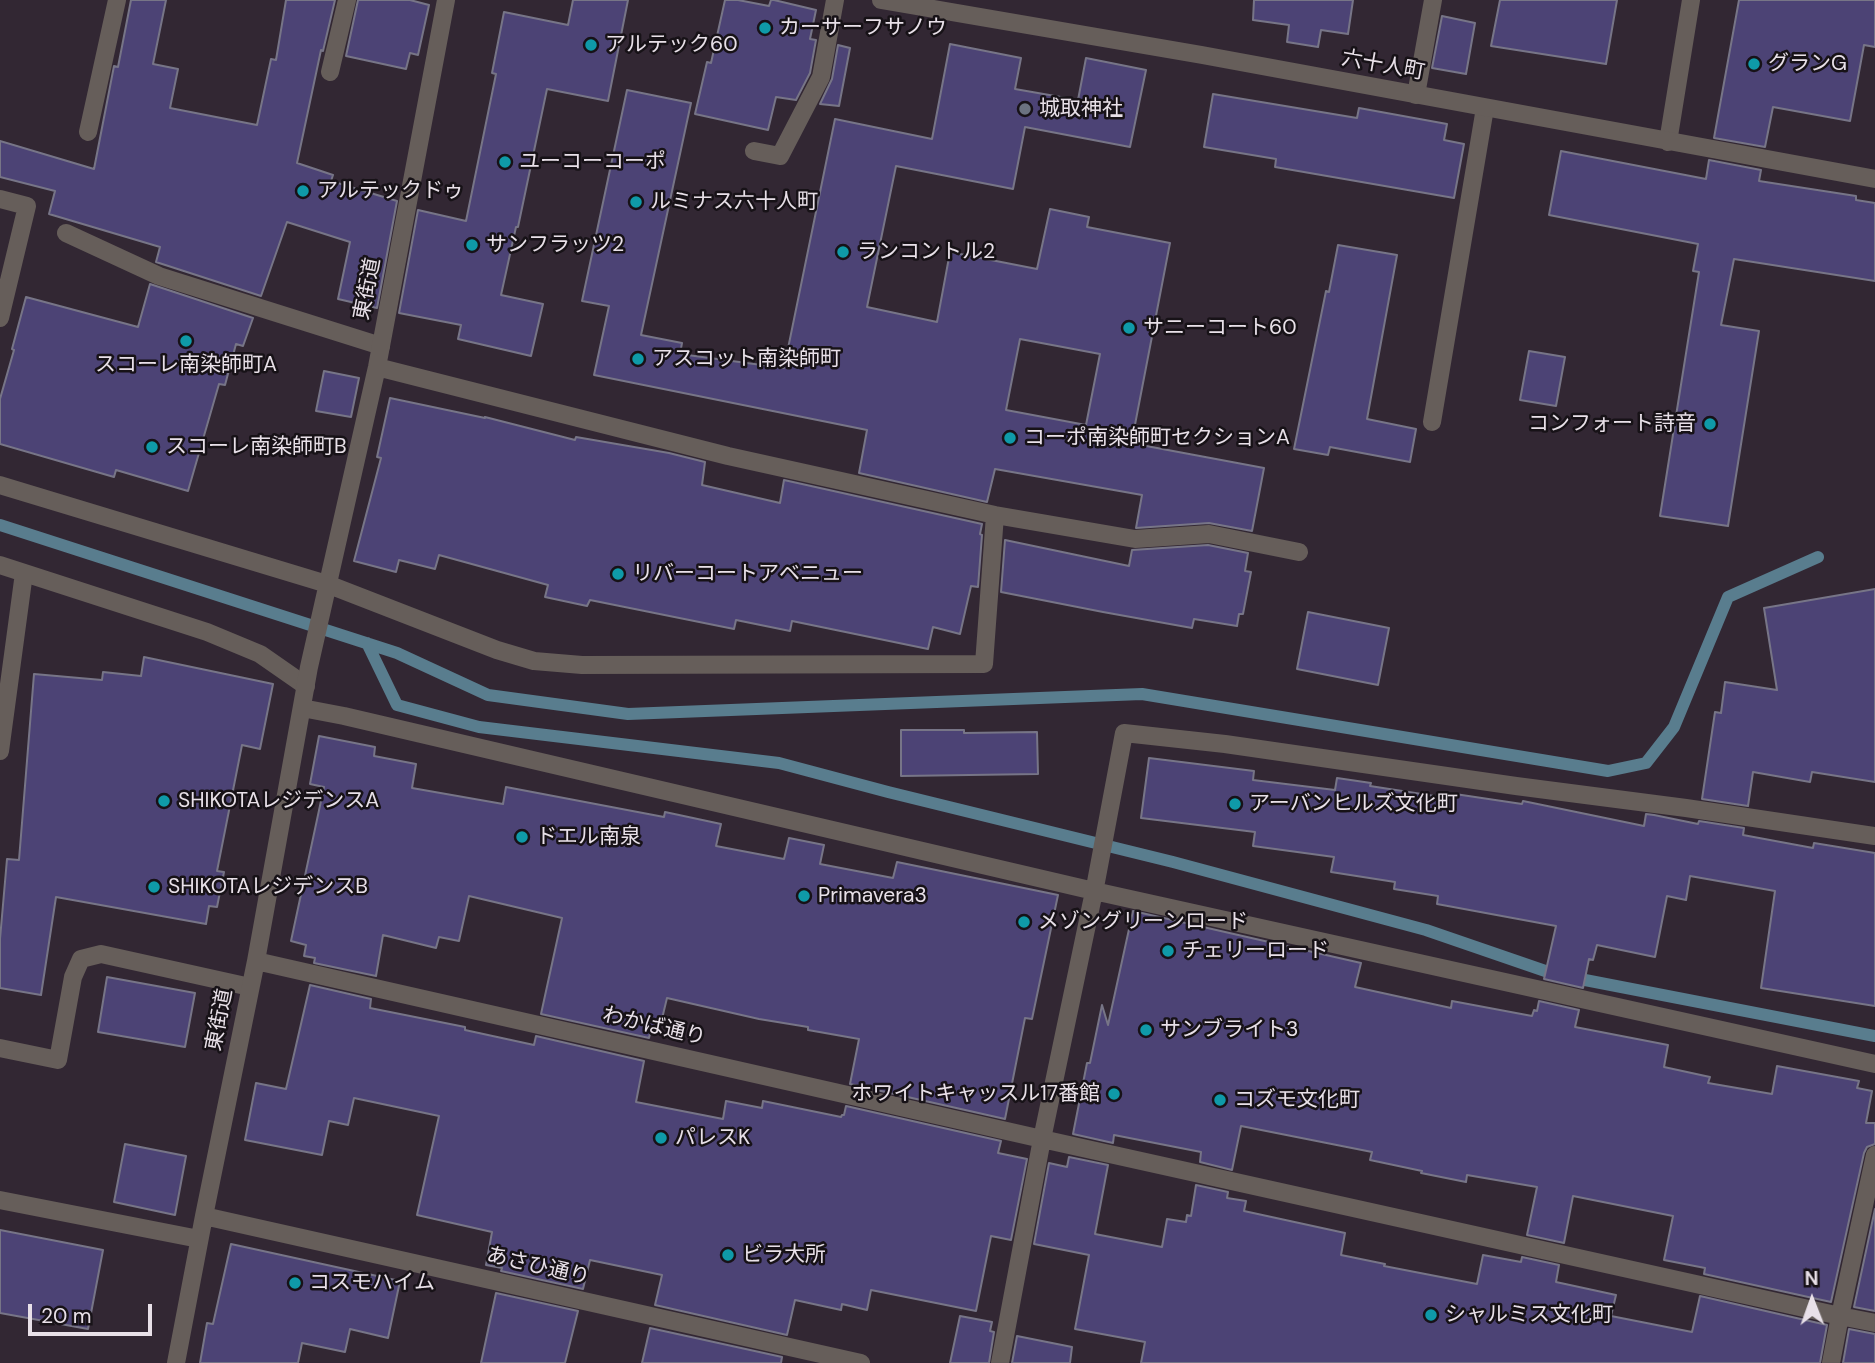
<!DOCTYPE html>
<meta charset="utf-8">
<style>
body{margin:0}
#map{position:relative;width:1875px;height:1363px;overflow:hidden;background:#322733;font-family:"DM Sans",sans-serif}
canvas{display:block}
.north{position:absolute;left:1777px;top:1265px;width:70px;height:70px;-webkit-text-stroke:5px #171217;paint-order:stroke;rotate:359deg;font-size:19px;font-weight:700;line-height:28px;text-align:center;color:#e8e0e8}
.north::after{content:'';display:block;margin:auto;width:24px;height:32px;background:#e8e0e8;clip-path:polygon(50% 0,100% 100%,50% 72%,0 100%)}
.scale{position:absolute;left:28px;top:1304px;width:124px;height:32px;box-sizing:border-box;border:4px solid #e8e0e8;border-top:0;padding-left:9px;font-size:21px;line-height:24px;white-space:nowrap;color:#e8e0e8;-webkit-text-stroke:5px #171217;paint-order:stroke}
</style>
<div id="map">
<canvas width="1875" height="1363"></canvas>
<div class="north">N</div>
<div class="scale">20 m</div>
</div>
<script>
const context = document.querySelector('canvas').getContext('2d');
context.lineJoin = 'round';
function trace(path, color, width, dash) { context.strokeStyle = color; context.lineWidth = width; context.lineCap = dash ? 'butt' : 'round'; context.setLineDash(dash || []); context.stroke(path); }
function paint(path, color) { context.fillStyle = color; context.fill(path, 'evenodd'); }
function write(font, color, halo, rows, align = 'center') {
  context.font = font + ' "DM Sans","Noto Sans JP",sans-serif'; context.lineWidth = 5; context.setLineDash([]); context.textBaseline = 'middle'; context.strokeStyle = halo; context.fillStyle = color; for (const [text, x, y, turn = 0] of rows) {
    context.save(); context.translate(x, y); context.rotate((+turn || 0) * Math.PI / 180); context.textAlign = isNaN(turn) ? turn : align; if (halo) context.strokeText(text, 0, 0); context.fillText(text, 0, 0); context.restore();
  }
}
const stream = new Path2D(`
 M0,525L397,653L488,695L628,714L1142,694L1608,771L1646,763L1674,727L1728,597L1818,557
 M367,643L397,705L479,727L779,763L888,792L1173,862L1426,930L1554,974L1875,1036`);
const building = new Path2D(`
 M131,0H166L153,64L178,69L170,108L257,125L271,59L276,60L286,0H335L323,51L321,50L297,163L333,175L331,181L397,201L377,308L338,299L350,242L287,222L261,296L156,262L160,247L49,214L55,191L0,177V141L94,169L114,66L118,67Z
 M358,0H410L429,5L418,55L410,53L406,69L346,56Z
 M573,0H628L608,101L547,89L518,227H516L501,295L543,304L531,356L458,339L461,325L399,313L418,210L466,221L496,74L492,73L504,12L568,25Z
 M725,0H738L769,6L771,0H774L816,10L810,39L816,40L810,73L796,100L776,97L768,130L695,114L707,62L711,63Z
 M1254,0H1353L1348,34L1321,30L1318,47L1287,42L1289,25L1253,20Z
 M1500,0H1617L1606,64L1491,46Z
 M1739,0H1875V47L1864,45L1850,121L1773,107L1765,147L1714,138Z
 M1442,16L1475,23L1466,74L1432,68Z
 M950,44L1021,58L1015,89L1078,100L1086,58L1146,70L1130,147L1025,127L1013,189L896,166L867,307L937,322L950,252L1037,269L1050,209L1089,217L1087,227L1170,243L1133,435L1143,437L1141,445L1264,468L1252,531L1209,523L1136,528L1142,495L995,469L987,502L859,473L867,430L594,375L609,306L582,301L627,90L691,103L641,335L682,343L680,354L784,368L835,119L932,139ZM1020,339L1100,354L1086,425L1006,410Z
 M838,45L850,48L839,106L820,104L832,79Z
 M1213,94L1357,118L1359,108L1447,124L1444,140L1464,144L1454,198L1275,167L1276,159L1204,147Z
 M1561,151L1706,179L1709,160L1761,170L1759,181L1856,196V200L1875,203V281L1734,259L1721,325L1759,331L1728,526L1660,516L1699,272L1693,271L1698,244L1549,215Z
 M1338,245L1397,255L1367,419L1416,429L1410,462L1330,447L1328,455L1294,449L1326,291L1329,292Z
 M150,284L253,318L243,346L236,344L225,385L219,384L188,491L116,470L114,477L0,444V399L14,350L12,349L26,297L138,327Z
 M1529,351L1565,357L1556,406L1520,400Z
 M324,371L359,378L351,417L316,411Z
 M390,398L485,418V417L575,440L576,437L669,453L705,462L702,485L780,503L784,480L982,524L980,534L982,535L978,587L971,586L960,634L933,627L928,649L792,621L790,631L736,620L734,629L590,600L587,606L545,597L548,585L439,555L435,569L399,560L396,572L354,561L381,458L377,457Z
 M1005,540L1129,566L1132,550L1208,545L1248,553L1245,571L1251,572L1243,614H1239L1237,626L1194,619L1192,628L1103,612L1001,592Z
 M1875,589V782L1812,772L1810,782L1753,772L1748,806L1702,799L1715,712L1721,713L1725,682L1777,690L1764,608Z
 M1308,612L1389,628L1378,685L1297,669Z
 M144,657L273,684L260,749L242,745L217,871L224,872L217,907L209,906L206,924L56,897L41,995L0,988V939L7,859L19,860L34,674L102,680L103,672L141,676Z
 M901,730H964V733L1037,732L1038,774L901,776Z
 M319,736L375,747L374,756L416,764L412,788L503,804L506,787L664,817L665,812L721,824L716,846L784,859L789,838L824,845L820,864L893,878L897,862L1058,895L1032,1019L1025,1018L1005,1119L850,1084L859,1039L808,1030V1027L759,1019L667,998L659,1031L651,1029L649,1038L541,1014L562,918L469,896L459,941L439,937L436,948L383,935L376,976L314,963L315,958L304,956L306,945L291,941L324,787L310,784Z
 M1149,758L1254,771L1253,780L1335,790L1337,778L1371,783L1370,786L1454,799L1455,794L1522,804L1523,801L1644,826L1646,814L1654,815L1698,824L1699,821L1744,828L1743,835L1813,848L1814,843L1875,853V1006L1761,988L1775,891L1690,876L1686,900L1667,896L1655,957L1597,945L1593,960L1589,959L1583,988L1544,979L1556,926L1437,904L1438,896L1394,889L1395,882L1331,872L1334,857L1253,846L1255,832L1141,818Z
 M1133,911L1361,963L1355,987L1451,1008L1452,1001L1532,1016L1534,1010L1537,1011L1539,1001L1579,1010L1575,1027L1668,1045L1664,1067L1710,1077L1708,1083L1772,1094L1777,1066L1859,1081L1857,1088L1872,1091L1866,1123H1875V1144L1867,1147L1864,1153L1831,1302L1704,1274L1705,1268L1664,1260L1673,1216L1573,1196L1564,1243L1527,1235L1537,1187L1467,1175L1466,1182L1421,1173L1422,1171L1370,1160L1372,1152L1241,1126L1232,1170L1200,1162L1201,1152L1114,1135L1113,1143L1073,1134L1087,1063H1090L1102,1005L1108,1025Z
 M107,977L195,993L185,1047L98,1032Z
 M310,985L371,999L370,1008L465,1027V1030L534,1045L536,1036L644,1061L636,1102L723,1119L726,1101L762,1108L763,1101L841,1117L842,1115H844L846,1106L1001,1141L998,1153L1027,1159L1011,1240L991,1236L976,1311L871,1290L867,1310L842,1304L841,1310L795,1300L787,1335L655,1305L662,1275L590,1260L583,1289L501,1271L502,1268L486,1265L492,1232L417,1215L439,1116L354,1098L348,1125L329,1121L322,1155L245,1140L256,1083L286,1089Z
 M125,1144L186,1156L175,1215L114,1202Z
 M1069,1157L1108,1165L1095,1234L1162,1247L1167,1219L1186,1222L1187,1215L1191,1216L1196,1185L1228,1192L1227,1198L1246,1201L1244,1211L1345,1233L1341,1255L1385,1264L1384,1266L1477,1284L1483,1255L1521,1262L1522,1257L1559,1265L1556,1282L1616,1295L1611,1316L1692,1332L1700,1296L1827,1325L1820,1363H1141L1145,1342L1075,1329L1089,1255L1034,1244L1049,1163L1067,1167Z
 M1875,1209V1311L1854,1307Z
 M0,1230L103,1250L88,1329L0,1313Z
 M231,1244L400,1281L388,1338L350,1329L345,1352L302,1343L298,1363H200L207,1323L213,1324Z
 M496,1293L578,1311L565,1363H481Z
 M960,1316L992,1322L990,1331L994,1332L989,1363H950Z
 M650,1328L782,1357L781,1363H642Z
 M1849,1329L1875,1334V1363H1843Z
 M1017,1336L1072,1347L1070,1363H1012Z`);
const service = new Path2D(`
 M330,72L347,0
 M1416,95L1433,0
 M88,132L117,0
 M1668,142L1691,0
 M754,151L780,156L821,77L835,0
 M0,199L27,206L0,318
 M66,233L159,276L381,346
 M1432,422L1485,108
 M0,565L207,632L260,654L306,686
 M0,751L24,573
 M0,1048L58,1060L73,977L81,959L101,954L250,987`);
const minor = new Path2D(`
 M881,0L1202,55L1875,179
 M377,367L728,456L995,515L1135,539L1209,534L1299,552
 M0,485L327,584L497,650L534,661L582,665L984,664L995,515
 M302,708L344,716L1094,891L1875,1064
 M256,961L1042,1139L1000,1363
 M1875,1155L1840,1316L1875,1323
 M0,1200L199,1239
 M204,1216L861,1363
 M176,1363L204,1216L256,961L309,667L377,367L446,0
 M1831,1363L1840,1316L1042,1139L1096,882L1124,733L1225,744L1516,786L1686,808L1875,836`);
const markers = [
 [765,28,7,"#0f9aa8"],
 [591,45,7,"#0f9aa8"],
 [1754,64,7,"#0f9aa8"],
 [1025,109,7,"#6b7280"],
 [505,162,7,"#0f9aa8"],
 [303,191,7,"#0f9aa8"],
 [636,202,7,"#0f9aa8"],
 [472,245,7,"#0f9aa8"],
 [843,252,7,"#0f9aa8"],
 [1129,328,7,"#0f9aa8"],
 [186,341,7,"#0f9aa8"],
 [638,359,7,"#0f9aa8"],
 [1710,424,7,"#0f9aa8"],
 [1010,438,7,"#0f9aa8"],
 [152,447,7,"#0f9aa8"],
 [618,574,7,"#0f9aa8"],
 [164,801,7,"#0f9aa8"],
 [1235,804,7,"#0f9aa8"],
 [522,837,7,"#0f9aa8"],
 [154,887,7,"#0f9aa8"],
 [804,896,7,"#0f9aa8"],
 [1024,922,7,"#0f9aa8"],
 [1168,951,7,"#0f9aa8"],
 [1146,1030,7,"#0f9aa8"],
 [1114,1094,7,"#0f9aa8"],
 [1220,1100,7,"#0f9aa8"],
 [661,1138,7,"#0f9aa8"],
 [728,1255,7,"#0f9aa8"],
 [295,1283,7,"#0f9aa8"],
 [1431,1315,7,"#0f9aa8"]
];
const poiNames = [
 ["カーサーフサノウ",779,28],
 ["アルテック60",605,45],
 ["グランG",1768,64],
 ["城取神社",1039,109],
 ["ユーコーコーポ",519,162],
 ["アルテックドゥ",317,191],
 ["ルミナス六十人町",650,202],
 ["サンフラッツ2",486,245],
 ["ランコントル2",857,252],
 ["サニーコート60",1143,328],
 ["アスコット南染師町",652,359],
 ["スコーレ南染師町A",186,365,"center"],
 ["コンフォート詩音",1696,424,"right"],
 ["コーポ南染師町セクションA",1024,438],
 ["スコーレ南染師町B",166,447],
 ["リバーコートアベニュー",632,574],
 ["SHIKOTAレジデンスA",178,801],
 ["アーバンヒルズ文化町",1249,804],
 ["ドエル南泉",536,837],
 ["SHIKOTAレジデンスB",168,887],
 ["Primavera3",818,896],
 ["メゾングリーンロード",1038,922],
 ["チェリーロード",1182,951],
 ["サンブライト3",1160,1030],
 ["ホワイトキャッスル17番館",1100,1094,"right"],
 ["コズモ文化町",1234,1100],
 ["パレスK",675,1138],
 ["ビラ大所",742,1255],
 ["コスモハイム",309,1283],
 ["シャルミス文化町",1445,1315]
];
const streetNames = [
 ["六十人町",1383,66,10],
 ["東街道",368,289,-79],
 ["東街道",220,1020,-79],
 ["わかば通り",654,1027,13],
 ["あさひ通り",538,1267,13]
];
trace(stream, '#597d8e', 12);
paint(building, '#4c4375');
trace(building, '#777587', 2);
trace(service, '#665e5a', 18);
trace(minor, '#665e5a', 18);
for (const [x, y, r, color] of markers) { const dot = new Path2D(); dot.arc(x, y, r, 0, 2 * Math.PI); context.fillStyle = color; context.fill(dot); trace(dot, '#171217', 2.5); }
write('21px', '#e8e0e8', '#171217', poiNames, 'left');
write('21px', '#e8e0e8', '#171217', streetNames);
</script>
